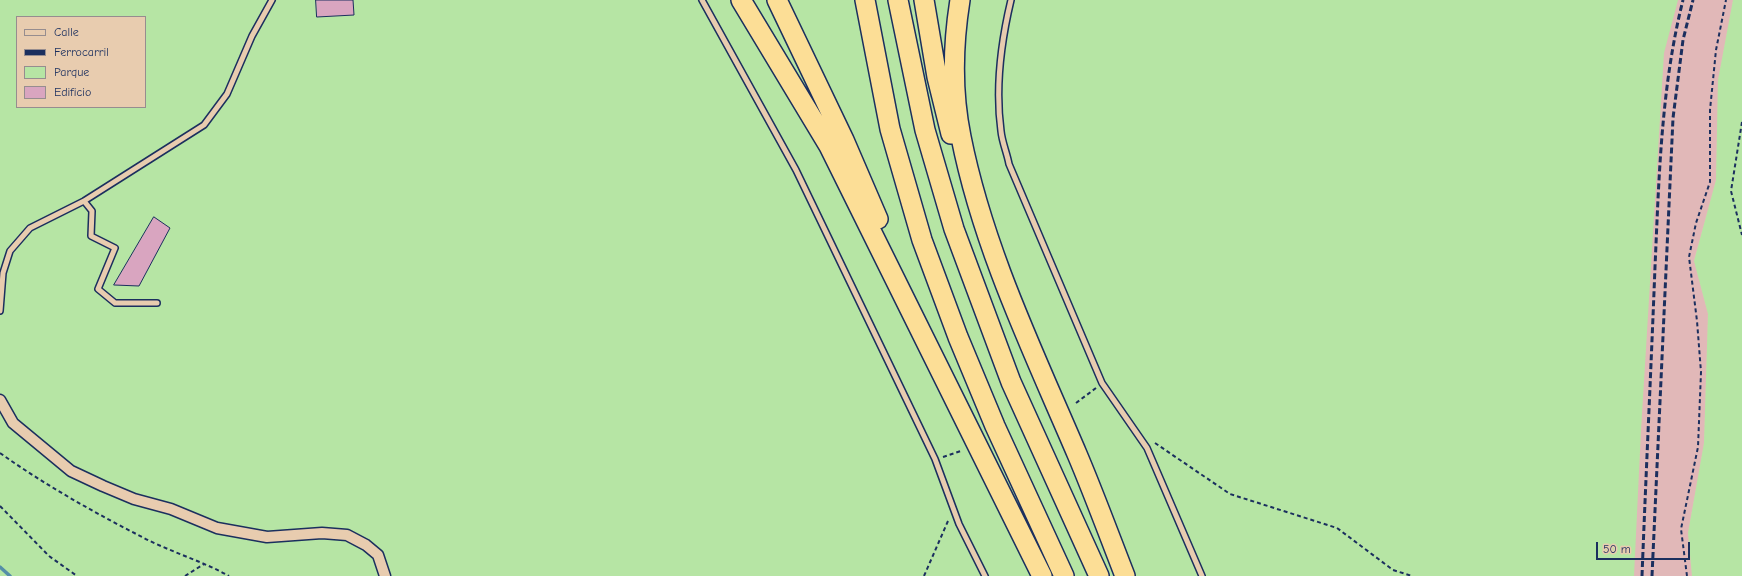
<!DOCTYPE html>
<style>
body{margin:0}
#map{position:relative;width:1742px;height:576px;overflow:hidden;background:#e4c0b4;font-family:"Comic Neue",sans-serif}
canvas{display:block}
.legend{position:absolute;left:16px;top:16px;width:130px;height:92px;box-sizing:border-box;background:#e8ccaf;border:1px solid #968d8f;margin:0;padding:5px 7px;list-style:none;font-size:12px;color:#1b2f5e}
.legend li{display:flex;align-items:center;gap:8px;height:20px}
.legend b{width:20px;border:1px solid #968d8f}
.scale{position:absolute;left:1596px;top:542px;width:94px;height:18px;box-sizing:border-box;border:2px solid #1b2f5e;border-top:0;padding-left:5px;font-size:12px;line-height:14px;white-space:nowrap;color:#1b2f5e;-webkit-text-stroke:3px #e8ccaf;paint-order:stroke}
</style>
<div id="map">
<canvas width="1742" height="576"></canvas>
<ul class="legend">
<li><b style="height:5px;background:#e8ccaf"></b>Calle</li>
<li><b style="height:5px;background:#1b2f5e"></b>Ferrocarril</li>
<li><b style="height:11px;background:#b6e5a4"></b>Parque</li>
<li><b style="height:11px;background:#d9a5c0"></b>Edificio</li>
</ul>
<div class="scale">50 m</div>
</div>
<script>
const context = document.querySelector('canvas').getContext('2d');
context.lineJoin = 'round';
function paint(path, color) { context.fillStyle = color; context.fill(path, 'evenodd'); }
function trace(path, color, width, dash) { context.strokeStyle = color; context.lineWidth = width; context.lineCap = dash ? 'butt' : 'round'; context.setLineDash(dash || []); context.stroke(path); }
const built = new Path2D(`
 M1675,0H1733L1718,80L1716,180L1694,260L1708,314L1704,443L1688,533L1692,576H1633L1662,52Z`);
const green = new Path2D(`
 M0,0H1678L1664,53L1641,430L1634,576H0ZM17,17H145V107H17Z
 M1733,0H1742V576H1692L1688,533L1704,443L1708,314L1694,261L1716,180L1718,80Z`);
const stream = new Path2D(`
 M0,567L10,576`);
const building = new Path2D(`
 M316,0H353L354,15L317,17Z
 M154,217L170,228L139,286L114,285Z`);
const path = new Path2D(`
 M1742,122L1731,191L1742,235
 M1076,403L1096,388
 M1155,443L1230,494L1337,528L1393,570L1412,576
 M0,453C45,485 95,513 144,538C171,552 202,561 229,576
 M943,457L961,451
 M0,506L49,556L77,576
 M185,576L204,564
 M924,576L948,521
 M1687,576L1681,529L1698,447L1701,372L1697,321L1689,257L1696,223L1710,182V110L1716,50L1726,0`);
const lane = new Path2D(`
 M702,0L796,170L935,459L959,524L985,576
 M1011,0C1001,42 995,87 1001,131C1002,142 1007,153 1009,164L1102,383L1147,448L1202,576
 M84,201L92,211L91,236L115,248L98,289L115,303H157
 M0,311L3,273L10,251L30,228L84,201L204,125L227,94L252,36L272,0`);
const street = new Path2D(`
 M0,400L13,423L71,471L103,486L134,499L171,509L217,528L267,537L322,533L347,535L366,545L378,555L385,576`);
const highway = new Path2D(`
 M741,0L829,146L1042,576
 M777,0L844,140L878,219
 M865,0L890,129L922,240L958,337L995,426L1064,576
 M898,0L925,130L954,229L1011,382L1099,576
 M924,0L937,77L951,134
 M960,0C953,44 952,93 961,137C983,248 1033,351 1077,454C1094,494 1109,535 1125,576`);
const rail = new Path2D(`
 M1642,576C1646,473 1651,370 1655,267C1659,178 1661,87 1683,0
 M1652,576L1673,118L1683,40L1693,0`);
paint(built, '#e1b8b8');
paint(green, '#b6e5a4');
trace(stream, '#558ea7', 3.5);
paint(building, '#d9a5c0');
trace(building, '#1b2f5e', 1);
trace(lane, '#1b2f5e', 8);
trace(street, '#1b2f5e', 13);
trace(highway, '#1b2f5e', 22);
trace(path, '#1b2f5e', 2, [4, 3]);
trace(lane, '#e8ccaf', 5);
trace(street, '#e8ccaf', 10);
trace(highway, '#fcde96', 19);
trace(rail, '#1b2f5e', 3, [6, 3]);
</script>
